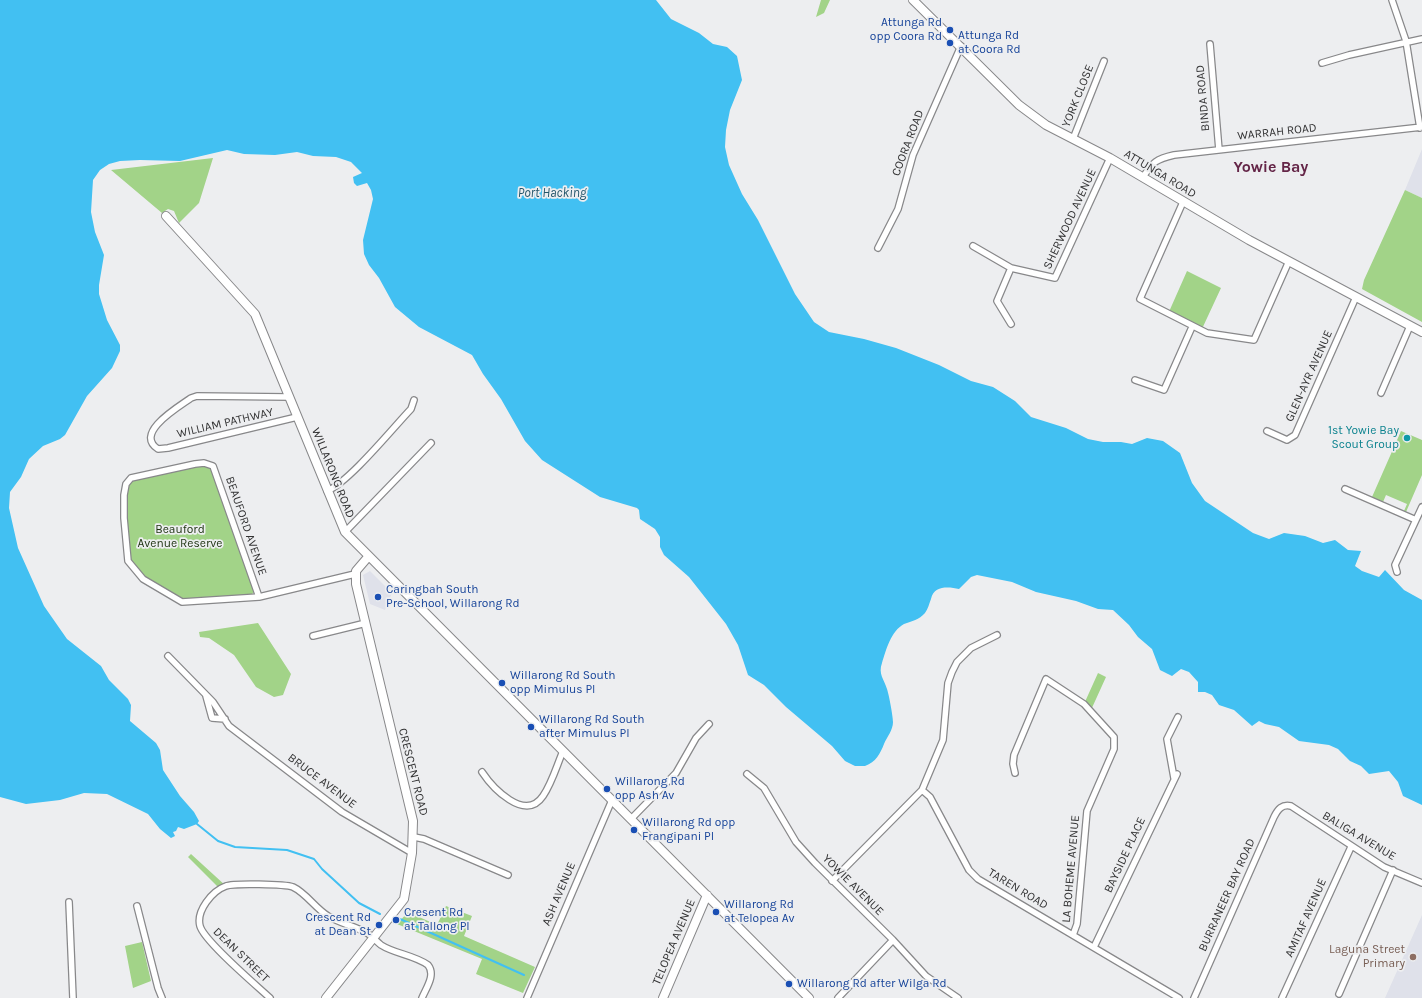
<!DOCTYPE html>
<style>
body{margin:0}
canvas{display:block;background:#edeef0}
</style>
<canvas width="1422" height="998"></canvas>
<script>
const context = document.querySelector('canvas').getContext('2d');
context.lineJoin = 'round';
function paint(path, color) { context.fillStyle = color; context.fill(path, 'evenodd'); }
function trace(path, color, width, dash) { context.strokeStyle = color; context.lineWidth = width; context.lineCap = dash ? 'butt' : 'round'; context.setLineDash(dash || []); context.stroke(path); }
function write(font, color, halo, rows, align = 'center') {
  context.font = font + ' Karla,sans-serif'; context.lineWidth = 3.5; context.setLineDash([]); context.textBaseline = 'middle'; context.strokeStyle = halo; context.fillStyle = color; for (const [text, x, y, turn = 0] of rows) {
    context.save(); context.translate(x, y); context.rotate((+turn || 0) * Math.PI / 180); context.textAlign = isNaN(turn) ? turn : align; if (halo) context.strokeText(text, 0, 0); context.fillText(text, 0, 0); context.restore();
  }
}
const built = new Path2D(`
 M1422,149V198L1405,190Z
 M370,571L392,593L385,610L370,604L363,575Z
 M1422,915V998H1385Z`);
const green = new Path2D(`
 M821,0H830L824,13L816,17Z
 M213,158L199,203L179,223L174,211L168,209L162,213L111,170Z
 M1405,190L1422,198V322L1362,289L1364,280Z
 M1187,271L1221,288L1201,331L1168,314Z
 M1401,431L1422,440V475L1406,512L1404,511L1407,504L1386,495L1383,502L1372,497Z
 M203,465L211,468L256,590L251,595L179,599L145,578L135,567L127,551V487L135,479Z
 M258,623L291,674L283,695L274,697L256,687L234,655L209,638L200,637L199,632Z
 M1098,673L1106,677L1091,710L1084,704Z
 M191,854L226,886L220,889L188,857Z
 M446,906L472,916L464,936L535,967L523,993L476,974L482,959L397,924L408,912L437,925Z
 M142,942L151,981L133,988L125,946Z`);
const water = new Path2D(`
 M0,0H656L671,19L699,33L713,44L727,47L737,56L742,80L730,110L726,130L725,147L729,165L742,194L758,220L795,294L814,322L829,332L864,339L896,348L939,365L971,381L993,387L1015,401L1031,417L1066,428L1088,439L1103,442H1121L1132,444L1147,438L1163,441L1180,453L1192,483L1205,501L1253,533L1269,539L1284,533L1305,536L1323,543L1335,540L1348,550L1361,551L1355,566L1362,571L1379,577L1385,570L1404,590L1422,600V805L1403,796L1398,782L1389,771L1369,774L1361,766L1350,761L1338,749L1329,745L1299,741L1279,727L1265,724L1259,721L1252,726L1234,710L1219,705L1212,695L1205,692H1198V682L1189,672L1181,669L1172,676L1160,670L1152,649L1138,637L1129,625L1113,610L1098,609L1076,601L1036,592L1012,582L977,575L971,577L959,589C949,587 934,585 931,599C929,604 928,609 925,613C919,620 912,621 904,624C891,631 886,650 882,663C878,674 884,679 887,689C889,695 893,716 893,722C893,730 887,737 884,744C880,754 876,762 865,766H855L845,761L832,746L786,707L764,685L748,675L738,645L726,624L689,577L664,555L660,547V537L655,529L640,519L639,510L637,508L600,497L542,460L525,441L501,399L483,374L472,355L419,327L395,307L379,278L369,265L364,254L363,240L373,199L371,190L367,183L357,186L354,183L353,177L362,173L351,162L336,157L313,156L297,152L275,155L244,154L227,150L180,161L140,160L120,161L109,164L100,170L93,180L91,212L95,232L104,255L99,285V294L107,320L120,345V351L112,368L87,396L65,435L60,439L43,446L29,459L21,477L10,492L9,508L18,548L44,606L67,639L101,666L109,680L128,699L131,705L130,721L156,743L160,750L163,770L180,796L194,812L199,821L197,824L184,829L178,827L176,831L173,832L175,836L171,838L160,829L148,814L107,794L84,793L60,800L26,804L0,797Z`);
const stream = new Path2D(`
 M197,824L218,841L235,847L287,850L314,859L322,869L359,903L380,914
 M400,919L524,975`);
const street = new Path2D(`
 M1392,0L1406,41L1420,128
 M1210,44L1219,150
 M1322,63L1349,55L1422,39
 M1073,139L1104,61
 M1143,177C1153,162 1156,159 1174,155L1422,127
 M1183,202L1140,299L1207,333L1254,340L1289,261
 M973,246L1011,268
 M878,248L898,209L913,155L961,46
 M1011,324L997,301L1011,268L1055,278L1110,158
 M1135,380L1164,390L1192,327
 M1381,393L1410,326
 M289,397L197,396L191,398C180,406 133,433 158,449L168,448L297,417
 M1267,431L1287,440L1295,435L1356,297
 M1345,489L1416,520
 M327,491C349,482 392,429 411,409L414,400
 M345,532L431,443
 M1397,572L1395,565L1422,507
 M259,597L213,466L204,463L195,464L131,478L126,484L124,495V518L128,561L143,579L182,602L259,597L355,574
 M313,636L366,623
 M168,656L213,702L229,726L342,812L412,853
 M206,696L212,718L225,719
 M482,772C492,787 525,823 543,796C552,783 557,765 563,751
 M1015,773L1013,764L1014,755L1046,679L1084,704L1114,737V749L1087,811L1077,924L1073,935
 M747,774L764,788L796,842L815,863L893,940L926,976L958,998
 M1174,778L1167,739L1178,717
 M922,790L930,797L969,870L978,879L1179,998
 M631,819L676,773L696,738L709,724
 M414,837L424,839L508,875
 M832,881L922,790L943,740L948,683L952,672L957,662L971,648L997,635
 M69,902L73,998
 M137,906L158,988L162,998
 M1094,947L1177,774
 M1339,994L1393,870
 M270,998C256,985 204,941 200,926C196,911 212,891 226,886C233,883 285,884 293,887C306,893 315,908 328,916C340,923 354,926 367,933C372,936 376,941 381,945C395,954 414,955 428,965C436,975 426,988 422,998
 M527,998L612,800
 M838,998L893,940
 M1194,998L1274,817C1278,809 1282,804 1291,806L1384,867L1422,883
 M1282,998L1351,847`);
const secondary = new Path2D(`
 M913,0L1019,105L1046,125L1110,158L1249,240L1422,332
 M166,216L255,314L345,532L809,998
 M326,998L404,899L412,853L413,821L356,584V571L368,557
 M663,998L707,895`);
const markers = [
 [950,30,4,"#1a4fb4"],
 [950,43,4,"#1a4fb4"],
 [1407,438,4,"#0f9aa8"],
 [378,597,4,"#1a4fb4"],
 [502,683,4,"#1a4fb4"],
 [531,727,4,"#1a4fb4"],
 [607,789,4,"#1a4fb4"],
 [634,830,4,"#1a4fb4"],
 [716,912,4,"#1a4fb4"],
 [396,920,4,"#1a4fb4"],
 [379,925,4,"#1a4fb4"],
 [1413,957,4,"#8d6e63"],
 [789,984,4,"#1a4fb4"]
];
const transitNames = [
 ["Attunga Rd",942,23,"right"],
 ["opp Coora Rd",942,37,"right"],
 ["Attunga Rd",958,36],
 ["at Coora Rd",958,50],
 ["Caringbah South",386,590],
 ["Pre-School, Willarong Rd",386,604],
 ["Willarong Rd South",510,676],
 ["opp Mimulus Pl",510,690],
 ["Willarong Rd South",539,720],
 ["after Mimulus Pl",539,734],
 ["Willarong Rd",615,782],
 ["opp Ash Av",615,796],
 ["Willarong Rd opp",642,823],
 ["Frangipani Pl",642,837],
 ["Willarong Rd",724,905],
 ["at Telopea Av",724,919],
 ["Cresent Rd",404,913],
 ["at Tallong Pl",404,927],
 ["Crescent Rd",371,918,"right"],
 ["at Dean St",371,932,"right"],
 ["Willarong Rd after Wilga Rd",797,984]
];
const streetNames = [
 ["YORK CLOSE",1078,96,-68],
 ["BINDA ROAD",1203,98,-95],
 ["WARRAH ROAD",1277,132,-6],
 ["COORA ROAD",908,143,-69],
 ["ATTUNGA ROAD",1160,174,31],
 ["SHERWOOD AVENUE",1070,219,-65],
 ["GLEN-AYR AVENUE",1309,376,-66],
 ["WILLIAM PATHWAY",225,423,-13],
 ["WILLARONG ROAD",333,473,68],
 ["BEAUFORD AVENUE",246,526,71],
 ["CRESCENT ROAD",413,772,76],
 ["BRUCE AVENUE",322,781,37],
 ["BALIGA AVENUE",1359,836,31],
 ["BAYSIDE PLACE",1125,855,-65],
 ["LA BOHEME AVENUE",1071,869,-85],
 ["YOWIE AVENUE",853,885,45],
 ["TAREN ROAD",1018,889,31],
 ["ASH AVENUE",559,894,-67],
 ["BURRANEER BAY ROAD",1227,895,-66],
 ["AMITAF AVENUE",1306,918,-66],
 ["TELOPEA AVENUE",674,942,-67],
 ["DEAN STREET",241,955,44]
];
const cultureNames = [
 ["1st Yowie Bay",1399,431],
 ["Scout Group",1399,445]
];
const parkNames = [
 ["Beauford",180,530],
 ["Avenue Reserve",180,544]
];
const educationNames = [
 ["Laguna Street",1405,950],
 ["Primary",1405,964]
];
const waterNames = [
 ["Port Hacking",552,193]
];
const districtNames = [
 ["Yowie Bay",1271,167]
];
paint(built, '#dfe1ea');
paint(green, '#a2d388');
paint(water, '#42c0f2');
trace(stream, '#42c0f2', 2);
trace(street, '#88888a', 8);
trace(secondary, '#88888a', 10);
trace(street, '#fff', 5.5);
trace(secondary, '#fff', 8);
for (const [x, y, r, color] of markers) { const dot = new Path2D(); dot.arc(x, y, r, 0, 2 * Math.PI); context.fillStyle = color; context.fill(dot); trace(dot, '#edeef0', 1.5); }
write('12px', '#164399', '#edeef0', transitNames, 'left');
write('12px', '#333334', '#edeef0', streetNames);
write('12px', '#0d838f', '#edeef0', cultureNames, 'right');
write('12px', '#1b310e', '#edeef0', parkNames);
write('12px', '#785e54', '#edeef0', educationNames, 'right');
write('italic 13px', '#24566b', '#edeef0', waterNames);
write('bold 16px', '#642547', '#edeef0', districtNames);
</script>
